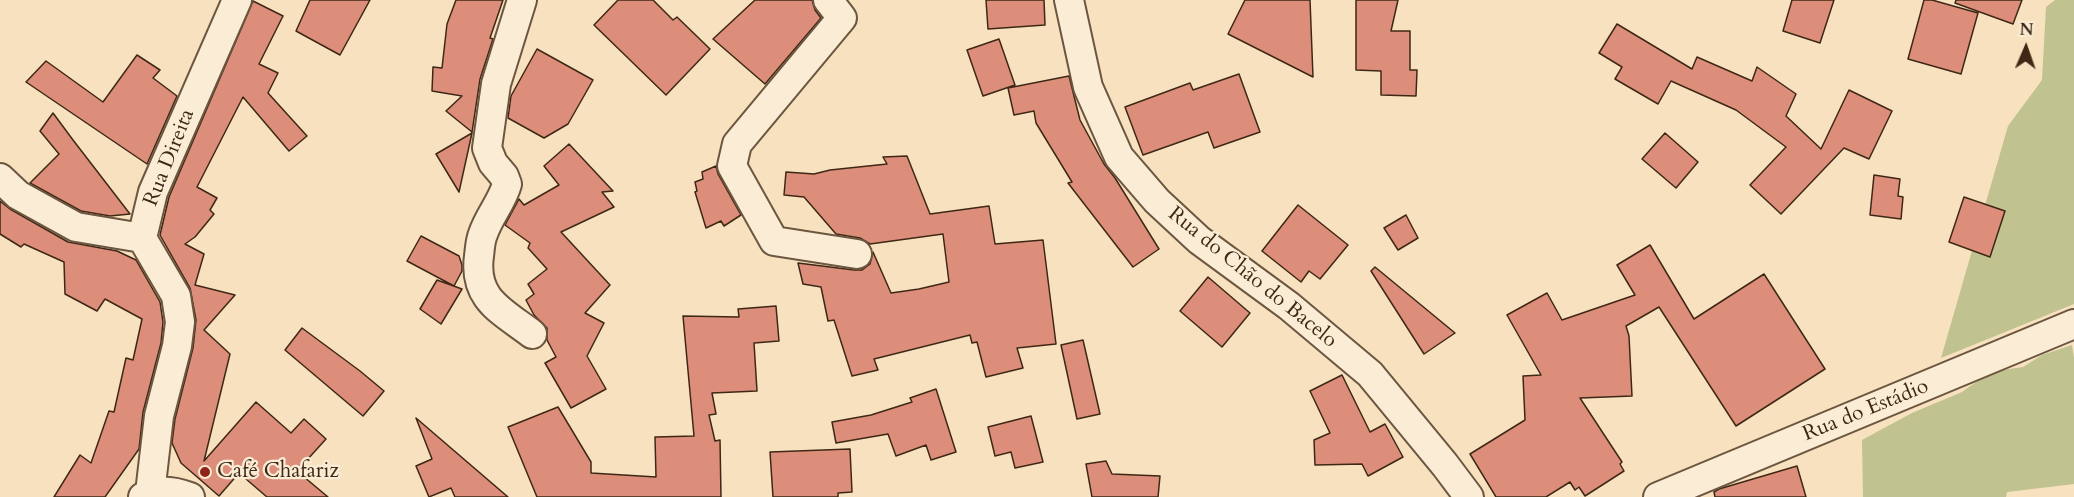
<!DOCTYPE html>
<meta charset="utf-8">
<style>
body{margin:0}
#map{position:relative;width:2074px;height:497px;overflow:hidden;background:#f7e1bf;font-family:Cardo,serif}
canvas{display:block}
.north{position:absolute;left:1996px;top:18px;width:60px;height:60px;-webkit-text-stroke:4px #faecd5;paint-order:stroke;rotate:2deg;font-size:16px;font-weight:700;line-height:24px;text-align:center;color:#3e2815}
.north::after{content:'';display:block;margin:auto;width:21px;height:27px;background:#3e2815;clip-path:polygon(50% 0,100% 100%,50% 72%,0 100%)}
</style>
<div id="map">
<canvas width="2074" height="497"></canvas>
<div class="north">N</div>
</div>
<script>
const context = document.querySelector('canvas').getContext('2d');
context.lineJoin = 'round';
function paint(path, color) { context.fillStyle = color; context.fill(path, 'evenodd'); }
function trace(path, color, width, dash) { context.strokeStyle = color; context.lineWidth = width; context.lineCap = dash ? 'butt' : 'round'; context.setLineDash(dash || []); context.stroke(path); }
function write(font, color, halo, rows, align = 'center') {
  context.font = font + ' Cardo,serif'; context.lineWidth = 4.5; context.setLineDash([]); context.textBaseline = 'middle'; context.strokeStyle = halo; context.fillStyle = color; for (const [text, x, y, turn = 0] of rows) {
    context.save(); context.translate(x, y); context.rotate((+turn || 0) * Math.PI / 180); context.textAlign = isNaN(turn) ? turn : align; if (halo) context.strokeText(text, 0, 0); context.fillText(text, 0, 0); context.restore();
  }
}
const green = new Path2D(`
 M2055,0H2074V304L1941,358L2008,126L2042,80L2046,7Z
 M2072,345L2074,358V484L2007,492L2006,497H1863L1862,440L1912,413L1962,392L1990,372L2023,367L2042,355Z`);
const building = new Path2D(`
 M310,0H370L340,55L296,31Z
 M456,0H503L490,38L493,39L480,79L472,132L446,111L462,96L432,91L433,67L442,68L447,24Z
 M618,0H653L673,20L677,17L710,49L666,95L594,25Z
 M755,0H812L815,10L821,18L765,84L713,39Z
 M986,0H1044L1045,25L988,29Z
 M1245,0H1310L1313,77L1228,34Z
 M1356,0H1398L1391,31H1410V70H1417L1416,96L1381,95V71L1356,70Z
 M1792,0H1834L1820,43L1783,31Z
 M1924,0H1932L1978,13L1961,74L1908,59Z
 M1956,0H2022L2013,24L1955,3Z
 M253,1L283,16L259,64L278,73L268,93L307,136L289,151L243,97L197,187L217,198L210,210L214,214L195,237L185,244L204,254L195,285L235,295L204,330L230,354L204,461L256,402L291,433L304,419L326,439L297,471L328,497H267L239,473L219,496L181,463L172,443L175,419L193,348L196,320L190,288L160,235L169,197Z
 M1617,24L1692,69L1697,57L1752,81L1757,67L1796,94L1786,116L1821,149L1849,90L1892,111L1869,159L1844,148L1781,214L1750,185L1786,147L1736,110L1671,81L1658,104L1615,79L1622,67L1599,53Z
 M999,39L1015,85L983,96L967,50Z
 M537,49L593,80L568,124L544,138L508,118L511,96Z
 M137,55L160,70L153,78L177,96L147,164L26,82L46,61L103,102Z
 M1239,74L1260,132L1214,148L1208,132L1143,155L1125,107L1190,83L1193,90Z
 M1069,76L1080,120L1104,164L1115,178L1159,249L1133,267L1068,183L1072,182L1036,123L1034,111L1014,115L1008,88Z
 M53,113L73,140L130,214L110,216L81,211L30,183L59,154L40,131Z
 M472,133L459,192L436,154Z
 M1665,133L1698,162L1676,188L1642,159Z
 M569,144L613,191L602,192L614,207L561,232L610,285L585,313L604,323L587,356L606,389L571,408L545,363L556,357L547,340V328L534,315L526,300L534,294L528,284L547,269L528,248L530,243L505,225L519,199L524,205L559,185L544,166Z
 M907,156L930,214L989,206L995,244L1043,240L1056,344L1017,348L1023,368L986,377L977,342L972,343L970,335L874,359L878,370L852,376L834,320L828,321L821,287L803,284L798,263L854,270H862L870,264L873,252L891,293L919,289L949,282L943,234L870,244L860,238L836,234L804,197L784,195L786,172L814,174L830,170L887,164L883,157Z
 M716,166L718,174L741,215L724,226L721,221L706,228L695,192L697,191L695,182L703,179L702,172Z
 M1874,175L1900,179L1898,196L1903,197L1901,219L1870,215Z
 M1964,197L2005,211L1990,257L1949,242Z
 M0,201L10,209L68,242L117,251L136,260L160,302L163,322L161,343L143,412L139,449L105,497H54L80,455L91,463L109,411L114,412L126,358L133,360L142,319L105,299L97,311L65,294L64,262L24,244L21,247L0,234Z
 M1298,205L1348,245L1320,279L1309,271L1301,282L1262,251Z
 M1406,215L1418,238L1398,250L1384,228Z
 M421,236L459,256L462,265V271L454,286L407,261Z
 M1650,245L1694,319L1764,274L1825,369L1736,426L1659,307L1626,326L1629,336L1632,396L1580,398L1622,462L1620,464L1624,471L1585,496L1579,487L1575,490L1570,482L1546,497H1496L1470,454L1525,420L1523,376L1541,375L1507,315L1547,293L1562,320L1635,295L1617,265Z
 M1375,267L1455,333L1424,354L1371,271Z
 M1208,277L1250,313L1222,347L1180,311Z
 M437,280L462,289L441,324L420,309Z
 M776,306L779,341L754,343L757,391L712,393L716,414L709,415L715,441L720,440L721,497H537L508,427L558,407L591,462V473L656,477L655,437L694,436L683,316L739,317L738,309Z
 M302,328L360,371L384,391L363,416L285,350Z
 M1083,340L1100,414L1077,419L1061,345Z
 M1342,375L1370,432L1385,424L1403,457L1368,476L1362,464L1315,465L1314,440L1330,433L1310,391Z
 M936,389L956,452L931,460L926,445L896,456L888,434L836,443L832,422L871,415L912,402L910,398Z
 M1031,416L1043,462L1015,468L1011,452L995,456L988,427Z
 M416,418L508,497H455L451,488L429,497L416,466L432,459Z
 M850,449L852,492L838,493V497H773L770,452Z
 M1106,461L1112,474L1160,476L1158,497H1092L1086,464Z
 M1797,466L1806,497H1715L1714,492L1719,489Z`);
const street = new Path2D(`
 M522,0L496,84L487,148L493,163L504,176L507,184C502,202 489,216 483,234C480,241 480,249 479,256C473,299 502,311 532,334
 M828,0L842,18L737,144L732,166L774,241L857,254
 M1069,0L1088,87L1119,157L1157,201L1199,240L1289,306L1370,374L1445,465L1469,497
 M0,178L18,195L76,227L142,238
 M150,493L159,416L177,346L180,322L176,296L142,238L153,192L237,0
 M143,497C157,488 174,491 190,497
 M1658,497L2074,324`);
const markers = [
 [205,472,6,"#8f2418"]
];
const streetNames = [
 ["Rua Direita",170,158,-68],
 ["Rua do Chão do Bacelo",1252,278,39],
 ["Rua do Estádio",1866,411,-22]
];
const poiNames = [
 ["Café Chafariz",217,472]
];
paint(green, '#c0c28f');
paint(building, '#dd8e7a');
trace(building, '#3e2815', 1.5);
trace(street, '#6c5640', 32);
trace(street, '#faecd5', 28);
for (const [x, y, r, color] of markers) { const dot = new Path2D(); dot.arc(x, y, r, 0, 2 * Math.PI); context.fillStyle = color; context.fill(dot); trace(dot, '#faecd5', 2); }
write('21px', '#3e2815', '#faecd5', streetNames);
write('21px', '#3e2815', '#faecd5', poiNames, 'left');
</script>
